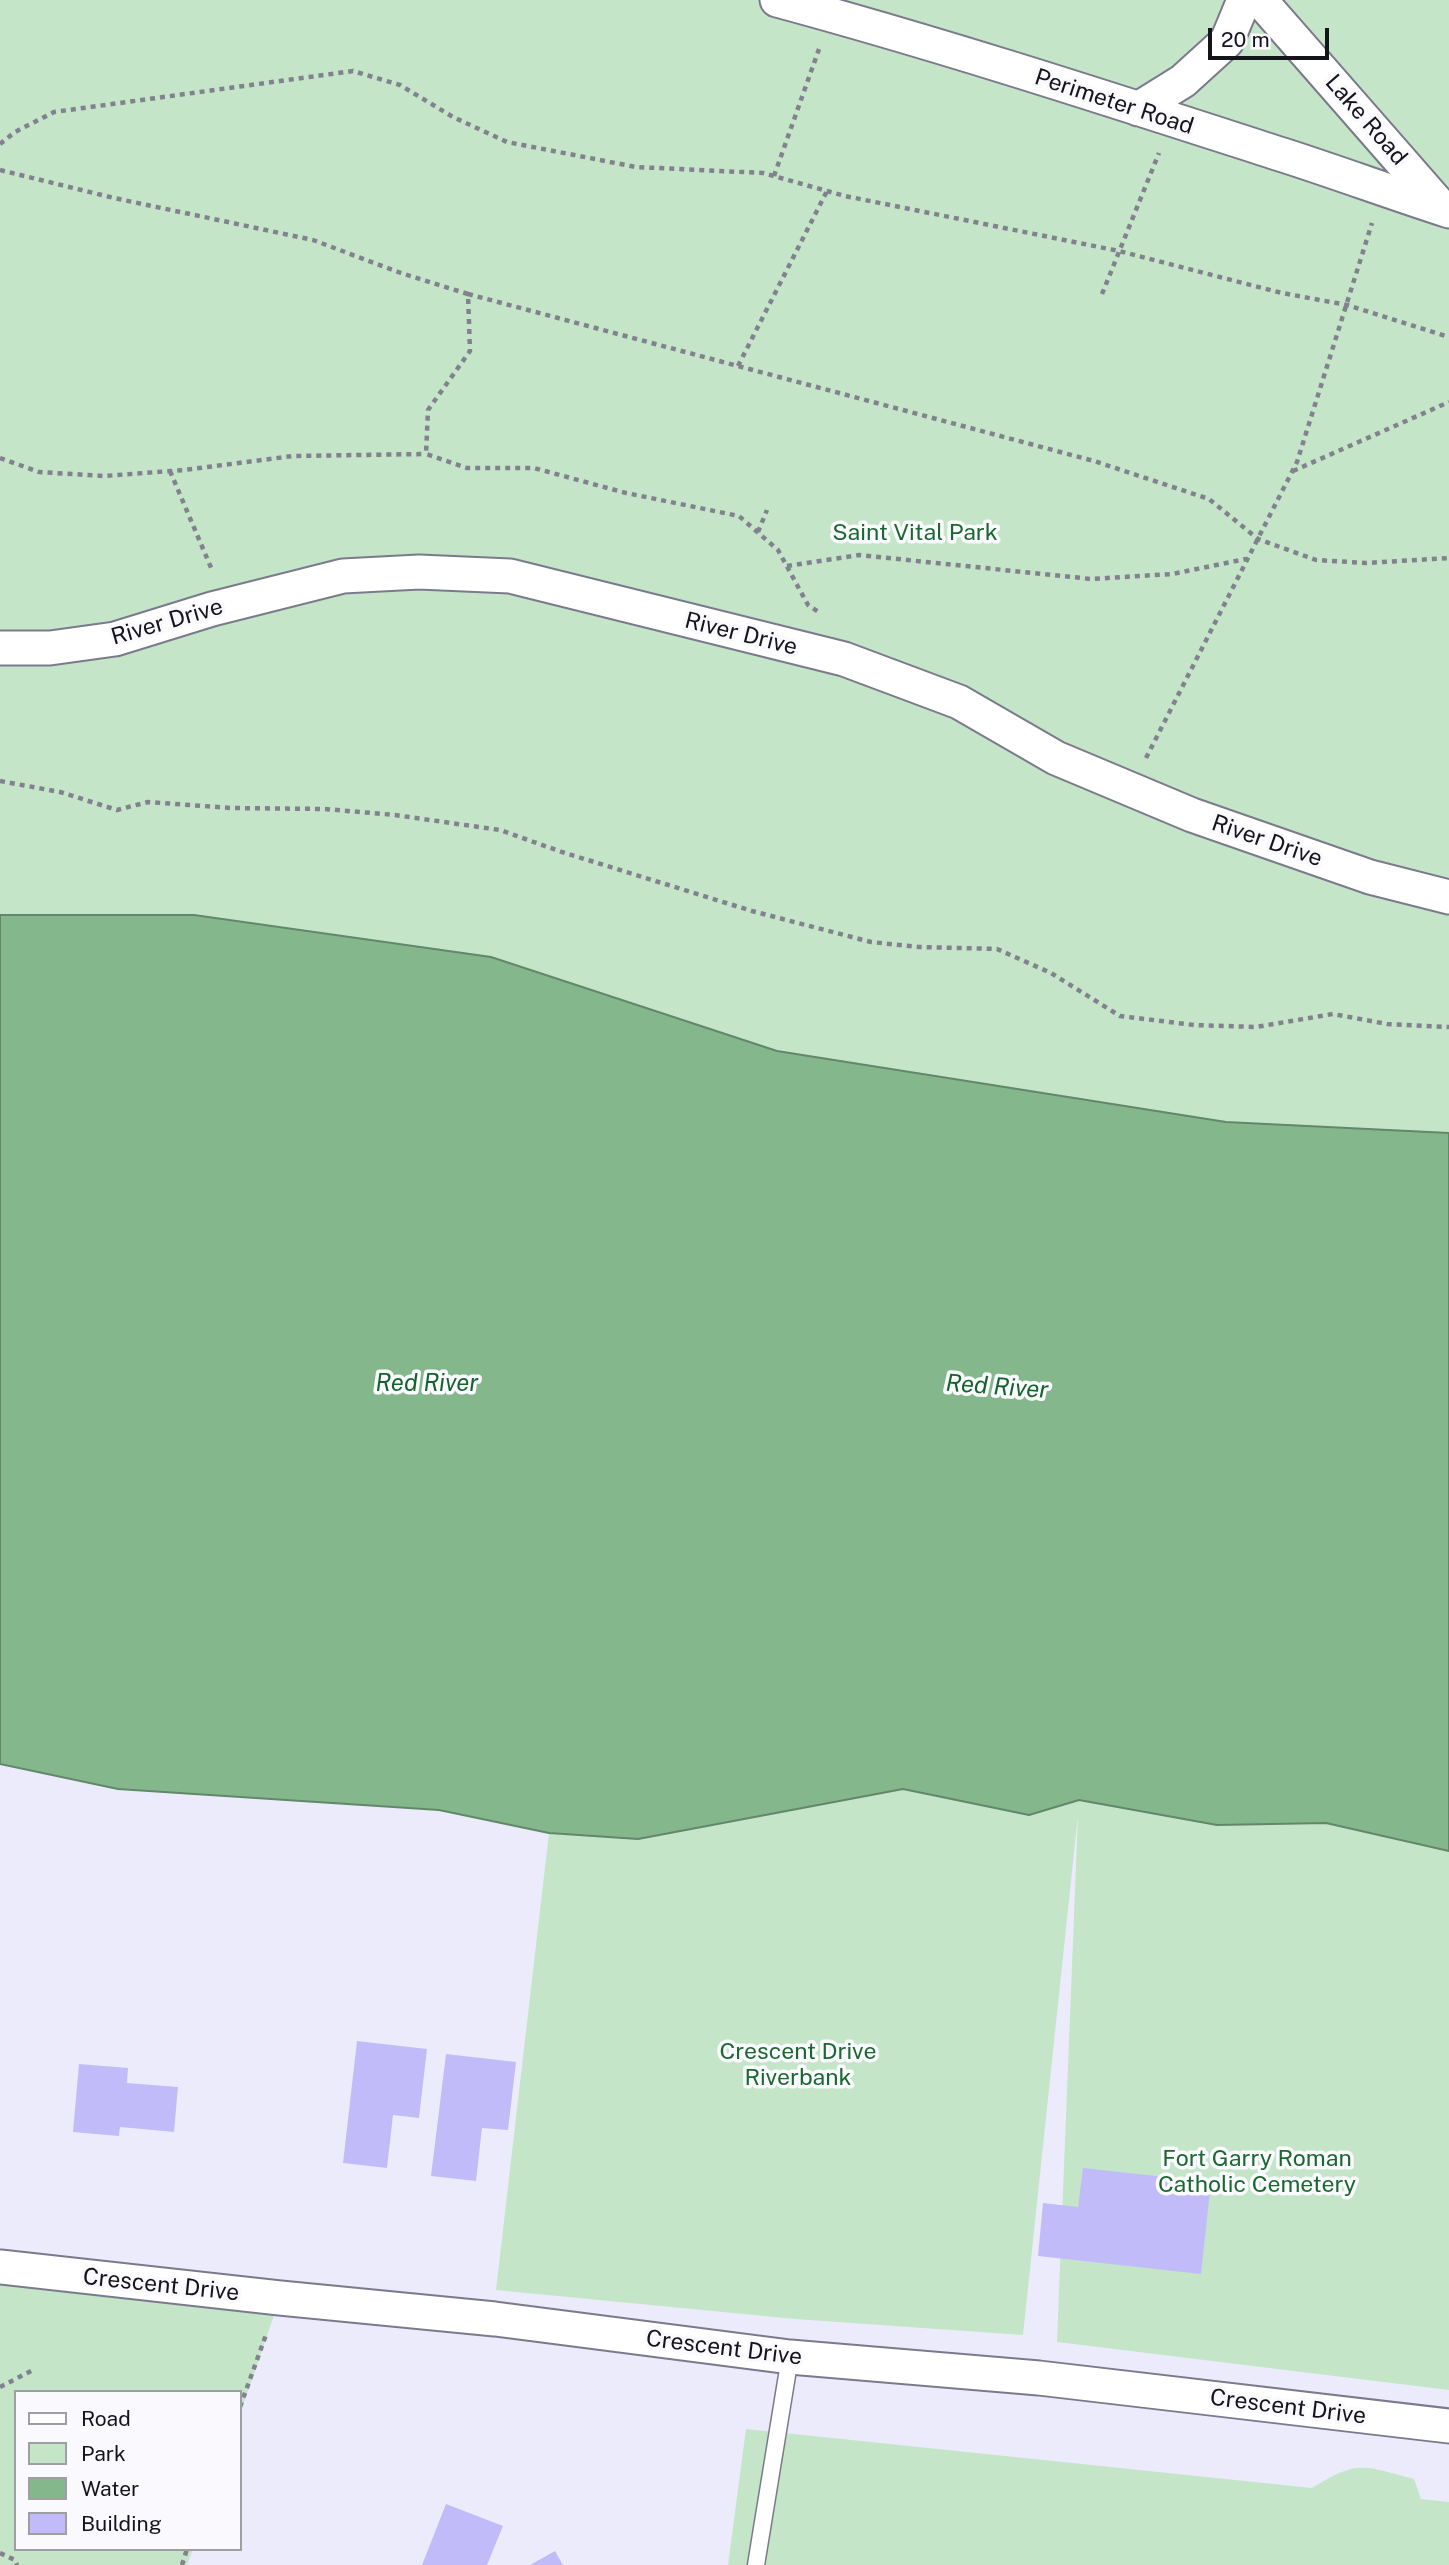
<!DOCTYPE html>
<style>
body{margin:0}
#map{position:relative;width:1449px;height:2565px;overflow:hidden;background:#ecebfc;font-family:"Public Sans",sans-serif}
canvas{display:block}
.legend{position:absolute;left:14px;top:2390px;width:228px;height:161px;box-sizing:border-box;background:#fafafe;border:2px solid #9e9ea3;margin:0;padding:9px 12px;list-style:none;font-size:21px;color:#14141b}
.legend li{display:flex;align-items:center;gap:14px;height:35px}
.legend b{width:35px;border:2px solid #9e9ea3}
.scale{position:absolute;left:1208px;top:28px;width:121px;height:32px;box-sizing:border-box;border:4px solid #14141b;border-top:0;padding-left:9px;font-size:21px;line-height:24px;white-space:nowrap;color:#14141b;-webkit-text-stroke:5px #fafafe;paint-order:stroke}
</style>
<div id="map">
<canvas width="1449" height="2565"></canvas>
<ul class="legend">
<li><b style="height:9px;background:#fff"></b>Road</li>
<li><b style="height:19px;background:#c4e5c8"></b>Park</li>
<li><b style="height:19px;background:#84b88c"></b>Water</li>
<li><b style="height:19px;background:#c1bcf9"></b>Building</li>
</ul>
<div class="scale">20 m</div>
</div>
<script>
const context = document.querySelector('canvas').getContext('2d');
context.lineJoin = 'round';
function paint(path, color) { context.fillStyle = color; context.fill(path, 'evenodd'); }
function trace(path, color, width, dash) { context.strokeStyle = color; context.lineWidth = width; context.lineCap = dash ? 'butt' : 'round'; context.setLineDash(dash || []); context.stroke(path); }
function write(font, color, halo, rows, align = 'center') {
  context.font = font + ' "Public Sans",sans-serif'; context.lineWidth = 7; context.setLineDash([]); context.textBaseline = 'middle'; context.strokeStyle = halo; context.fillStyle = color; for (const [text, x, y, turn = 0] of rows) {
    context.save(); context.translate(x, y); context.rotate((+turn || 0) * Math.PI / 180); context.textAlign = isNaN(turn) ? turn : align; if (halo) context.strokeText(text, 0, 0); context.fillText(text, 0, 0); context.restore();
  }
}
const green = new Path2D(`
 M0,0H1449V1133L1226,1122L777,1051L491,957L194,915H0Z
 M903,1789L1028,1815L1079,1800L1217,1825L1326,1823L1449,1851V2390L1057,2342L1078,1815L1023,2335L795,2319L496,2290L549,1833L638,1839Z
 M0,2267L280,2298L240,2414V2392H16V2549H193L187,2565H0Z
 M746,2429L1312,2488C1359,2459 1363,2466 1414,2479L1421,2499L1449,2502V2565H728Z`);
const water = new Path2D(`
 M0,915H194L491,957L777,1051L1226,1122L1449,1133V1851L1326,1823L1217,1825L1079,1800L1029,1815L903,1789L638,1839L549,1833L439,1810L118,1789L0,1764Z`);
const building = new Path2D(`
 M357,2041L427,2049L419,2118L393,2115L387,2168L343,2163Z
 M446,2054L516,2062L508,2130L482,2128L476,2181L431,2176Z
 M79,2064L128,2068L127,2083L178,2087L174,2132L120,2127L119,2136L73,2132Z
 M1083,2168L1211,2182L1201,2274L1038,2256L1043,2203L1078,2207Z
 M446,2504L503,2526L487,2565H422Z
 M555,2551L563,2565H530Z`);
const path = new Path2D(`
 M0,144L15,132L54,112L353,71L400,85L453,117L507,142L636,167L763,173L845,196L1119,251L1282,293L1347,305L1449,337
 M0,170L114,198L313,240L401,273L468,294L470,351L428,410L426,454L467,468H534L626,493L739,516L778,550L808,605L820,613
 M774,176L819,49
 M468,294L1094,461L1209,499L1258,539L1316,560L1366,563L1449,558
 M1102,294L1159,153
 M738,366L827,191
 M0,458L39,472L104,476L184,470L293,456L426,454
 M170,471L212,570
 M1293,471L1449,402
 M758,532L767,510
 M787,566L859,555L1091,579L1172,574L1246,559
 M1146,758L1297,462L1372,223
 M0,781L60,792L117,810L148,802L231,808L325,809L395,815L500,830L562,852L752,911L871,942L919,947L997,949L1051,973L1120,1016L1194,1025L1256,1027L1333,1014L1387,1024L1449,1027
 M0,2387L33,2370
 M240,2407L267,2332
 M0,2553L15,2560L17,2565
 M182,2565L187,2549`);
const service = new Path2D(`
 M756,2565L790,2357`);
const minor = new Path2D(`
 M777,0C947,46 1115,101 1283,155C1339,173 1393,193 1449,211
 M1260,0L1441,207
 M1138,109L1183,81L1227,41L1244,0
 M0,648H50L115,639L212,609L343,576L419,572L510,576L844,659L959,702L1056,758L1192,815L1370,877L1449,897
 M0,2267L280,2298L495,2319L790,2357L1039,2378L1449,2426`);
const streetNames = [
 ["Perimeter Road",1114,102,18],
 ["Lake Road",1366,120,49],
 ["River Drive",167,622,-16],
 ["River Drive",741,634,14],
 ["River Drive",1267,841,19],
 ["Crescent Drive",161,2285,6],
 ["Crescent Drive",724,2348,7],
 ["Crescent Drive",1288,2407,7]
];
const parkNames = [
 ["Saint Vital Park",915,533],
 ["Crescent Drive",798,2052],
 ["Riverbank",798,2078],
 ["Fort Garry Roman",1257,2159],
 ["Catholic Cemetery",1257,2185]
];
const waterNames = [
 ["Red River",427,1384],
 ["Red River",997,1387,4]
];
paint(green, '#c4e5c8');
paint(water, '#84b88c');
trace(water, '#62876a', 2);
paint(building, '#c1bcf9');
trace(service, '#7b7a8c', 19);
trace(minor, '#7b7a8c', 37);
trace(path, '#82818e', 4.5, [5, 5]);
trace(service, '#fff', 16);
trace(minor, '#fff', 33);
write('23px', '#14141b', '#fafafe', streetNames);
write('23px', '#1a672f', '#fafafe', parkNames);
write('italic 24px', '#13632b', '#fafafe', waterNames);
</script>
